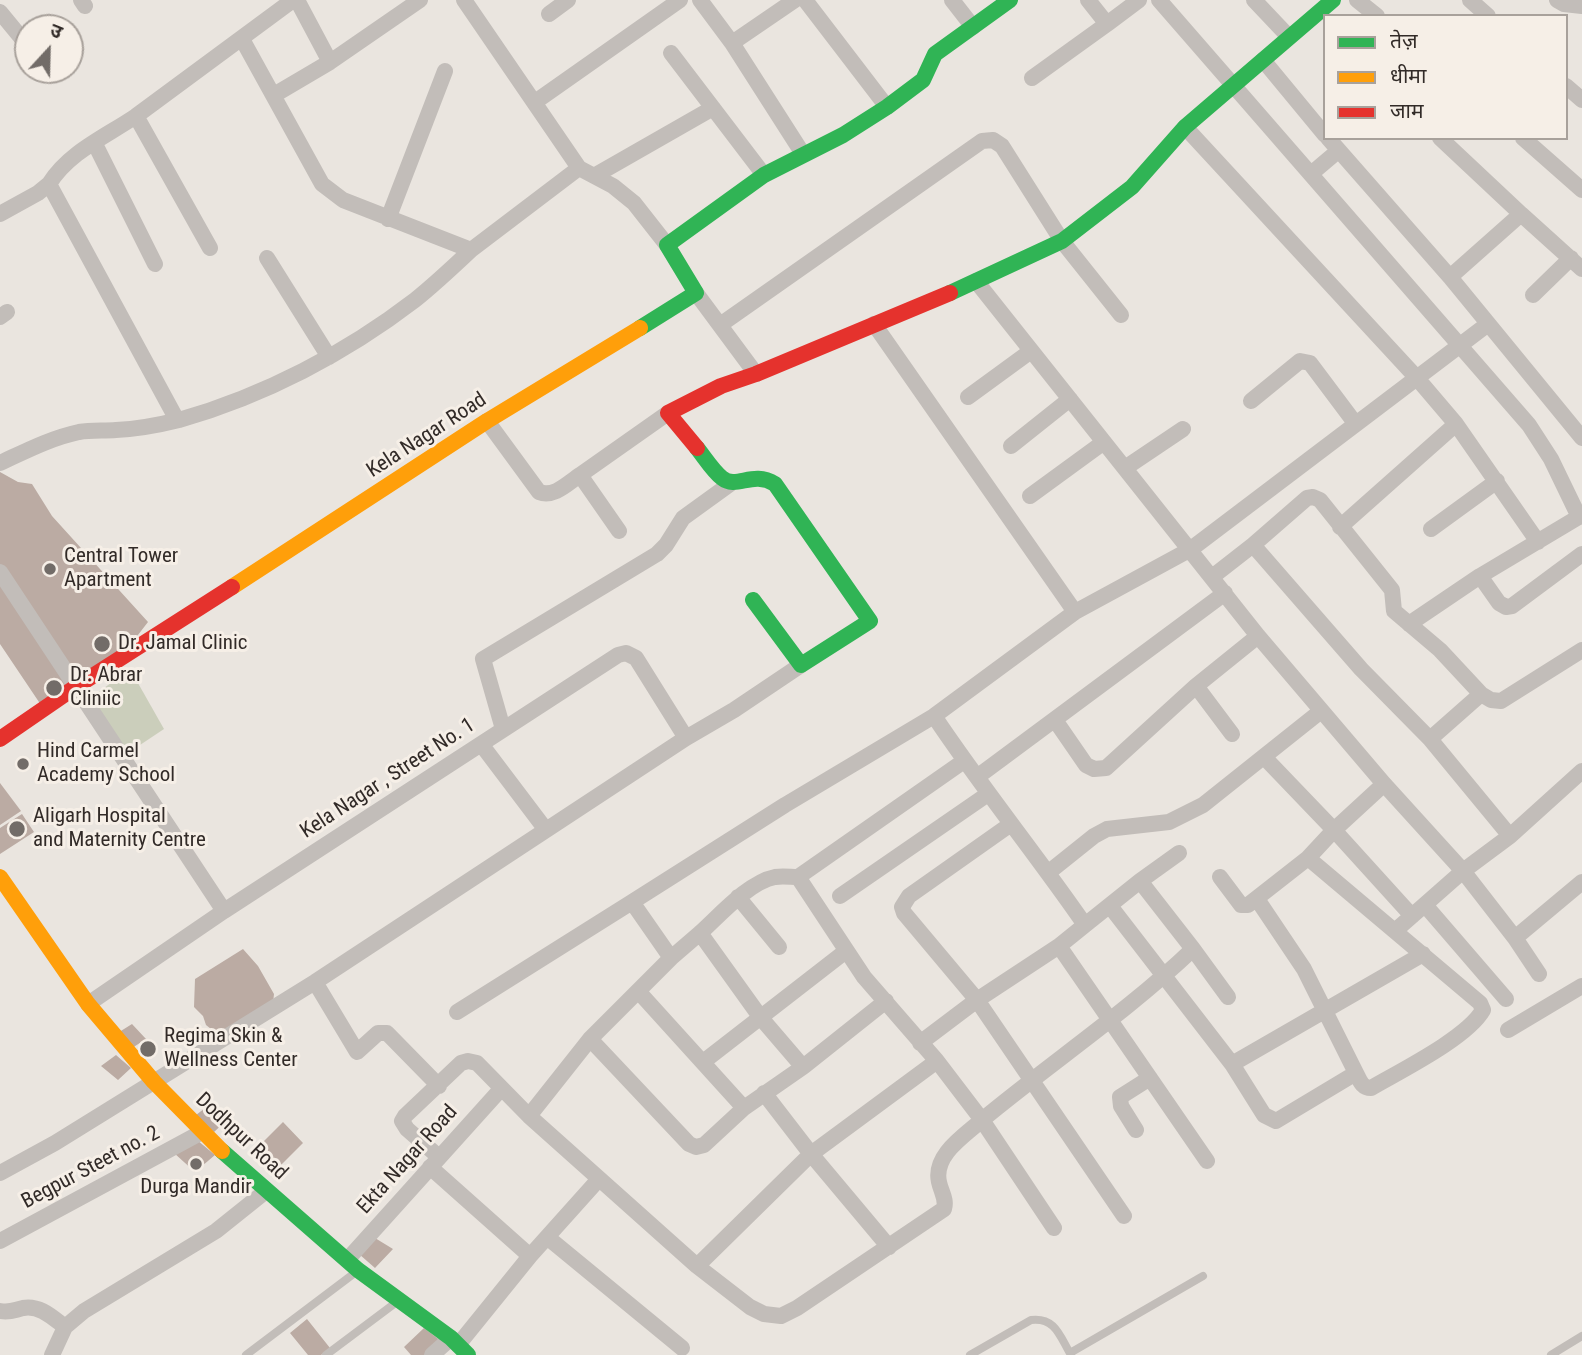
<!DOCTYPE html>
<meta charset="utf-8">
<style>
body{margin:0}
#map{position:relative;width:1582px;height:1355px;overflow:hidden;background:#eae5df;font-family:"Roboto Condensed","Noto Sans Devanagari",sans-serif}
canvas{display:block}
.legend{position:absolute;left:1323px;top:14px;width:245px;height:126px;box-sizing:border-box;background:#f6efe7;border:2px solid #a8a19b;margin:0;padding:9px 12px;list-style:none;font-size:21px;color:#322b28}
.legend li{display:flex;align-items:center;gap:14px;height:35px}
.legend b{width:35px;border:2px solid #a8a19b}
.north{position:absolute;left:14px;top:14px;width:70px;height:70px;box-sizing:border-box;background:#f6efe7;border:2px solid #a8a19b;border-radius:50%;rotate:22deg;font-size:19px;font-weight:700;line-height:28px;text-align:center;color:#322b28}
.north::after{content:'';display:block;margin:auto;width:24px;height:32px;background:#726c68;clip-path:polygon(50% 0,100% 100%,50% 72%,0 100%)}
</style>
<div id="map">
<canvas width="1582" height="1355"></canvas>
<ul class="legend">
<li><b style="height:9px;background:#30b455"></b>तेज़</li>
<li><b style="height:9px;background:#ff9f0a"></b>धीमा</li>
<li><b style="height:9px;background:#e5322d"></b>जाम</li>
</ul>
<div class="north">उ</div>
</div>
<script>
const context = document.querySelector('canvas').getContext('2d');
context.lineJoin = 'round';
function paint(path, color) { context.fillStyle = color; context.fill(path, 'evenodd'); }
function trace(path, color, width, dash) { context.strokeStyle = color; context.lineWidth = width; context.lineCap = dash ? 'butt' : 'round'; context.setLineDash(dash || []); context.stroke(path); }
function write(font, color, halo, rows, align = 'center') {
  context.font = font + ' "Roboto Condensed",sans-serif'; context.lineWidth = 6; context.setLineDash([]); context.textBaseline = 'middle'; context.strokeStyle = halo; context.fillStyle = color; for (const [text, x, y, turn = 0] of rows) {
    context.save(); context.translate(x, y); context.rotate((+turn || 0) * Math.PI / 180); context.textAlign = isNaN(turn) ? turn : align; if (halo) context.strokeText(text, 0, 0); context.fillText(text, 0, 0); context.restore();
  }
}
const green = new Path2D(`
 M130,669L164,729L125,755L89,699Z`);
const building = new Path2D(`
 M0,472L18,482L32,484L52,516L148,622L131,644L41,705L0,644Z
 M0,783L21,811L0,825Z
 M22,814L34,832L0,854V828Z
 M243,949L258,966L274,994L273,1003L223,1033H216L206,1025L203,1016L194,1007L195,979Z
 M132,1024L146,1039L129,1050L116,1034Z
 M116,1055L131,1068L118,1080L101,1066Z
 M213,1102L228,1119L214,1132L196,1115Z
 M283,1122L303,1143L275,1171L255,1150Z
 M197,1140L215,1155L195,1172L174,1153Z
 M375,1238L393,1249L375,1268L359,1254Z
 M307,1319L330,1348L321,1355H308L290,1333Z
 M424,1328L441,1341L426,1355H411L404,1347Z`);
const lane = new Path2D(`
 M1070,1353L1203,1276
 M246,1355L356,1272
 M326,1355L398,1301
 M970,1355L1031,1320C1056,1317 1060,1337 1071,1355
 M1551,1355L1582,1336`);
const street = new Path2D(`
 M81,0L85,6
 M297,0L330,62
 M464,0L579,168L613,186L634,203L667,245
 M700,0L732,43L803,154
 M805,0L887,107
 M952,0L973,27
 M1088,0L1107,24L1139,0
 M1159,0L1529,425L1551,459L1579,517
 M1254,0L1289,37
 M1357,0L1377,16
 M1470,0L1488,16
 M1557,0L1564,4L1582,6
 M0,12L28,46
 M549,14L568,0
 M732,43L795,0
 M671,53L764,175
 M1263,60L1325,135
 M1032,78L1107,24
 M1566,86L1582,100
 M274,95L330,62L420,0
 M535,102L680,0
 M136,116C105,137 69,152 49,184L177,420
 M1185,127L1416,377L1456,424L1538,542
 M1328,138L1450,277L1582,438
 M1440,138L1521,214
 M1523,138L1582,190
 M95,144L155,264
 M1312,173L1338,151
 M594,176L713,108
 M0,214L38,193L49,184
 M388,219L445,71
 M210,248L136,116L293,0
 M471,250L579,168
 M267,258L329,357
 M1450,277L1521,214L1582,269
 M976,281L1258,636L1384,784L1463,871L1515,938L1539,974
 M696,293L756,374
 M1533,295L1571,258
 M0,317L7,312
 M874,324L1075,612
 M720,325L982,141L993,140L1002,146L1062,241L1121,315
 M968,397L1031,351
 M1251,401L1300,361L1310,363L1355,423
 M487,421L539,492C554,498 568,483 580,475L619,531
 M1011,446L1070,399
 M0,463C26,451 51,438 79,432C91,430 104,431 116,430C137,429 159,425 179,420C264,396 346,353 415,300C435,284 453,267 471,250L343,200L322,184L242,39
 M1125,468L1183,429
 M580,475L668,413
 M1030,496L1104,442
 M1340,527L1456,424
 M1431,529L1497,481
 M1253,545L1361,669L1430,739L1510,836
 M0,572L224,911
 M1480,576L1499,603L1506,607L1512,606L1582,554
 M1212,577L1253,545L1307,498L1313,497L1320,500L1392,590L1394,611L1440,650L1481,694
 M1409,624L1480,576L1582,515
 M1196,686L1232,734
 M934,716L1075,612L1191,549L1488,324
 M1055,720L1086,765L1094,769L1106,768L1196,686L1258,636
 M503,729L483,659L657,554L666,545L683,518L730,484
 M1430,739L1481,694L1491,700L1501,701L1582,650
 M481,744L546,830
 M1264,757L1334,830L1412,916
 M977,777L1225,593
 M1011,824L909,896L902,907L904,913L977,1000L1124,1216
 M1308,858L1334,830L1384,784
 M1049,872L1094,836L1107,829L1169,822L1203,805L1321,711
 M798,877L964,761
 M1220,877L1241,905H1248L1308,858L1480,1003L1483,1010C1467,1038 1400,1071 1371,1088C1362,1088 1360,1081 1356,1073L1304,969L1257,899
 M1140,881L1193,949
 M840,896L988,794
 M738,897L779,947
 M632,902L785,805L934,716C982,788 1036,854 1085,925L1059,946L1207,1161
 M1425,905L1506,999
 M1110,906L1232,1064L1264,1115L1276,1121L1356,1073
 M1085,925L1140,881L1179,853
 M1396,930L1463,871L1510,836L1582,771
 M700,933C720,915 749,882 775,877C782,876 791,877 798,877L864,977L937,1061L982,1120C1052,1062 1127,1012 1193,949L1228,997
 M1515,938L1582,882
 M315,982L357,1052L378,1033H387L439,1086
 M638,991L744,1108
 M88,1004L224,911L618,655L626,653L636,658L686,738
 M457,1012L632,902L671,958L700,933L761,1018L803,1067L886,1001
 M1508,1030L1582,986
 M590,1039L689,1144L696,1147L704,1145L744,1108L803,1067
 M920,1043L977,1000L1059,946
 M703,1062L846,951
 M1232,1064L1423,954
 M764,1093L811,1154L889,1247
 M529,1116L590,1039L671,958
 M1136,1130L1121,1106L1120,1097L1150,1078
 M439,1157L407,1129L402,1121L405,1116L461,1063L468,1061L477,1063L529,1116L697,1266L750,1307L764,1314L781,1316L797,1308L944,1209C947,1199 941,1192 939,1182C933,1155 964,1136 982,1120L1054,1228
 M430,1167L530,1256
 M0,1173L55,1143L315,982L686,738L734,710L801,665
 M547,1237L682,1348
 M0,1241L202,1132
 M347,1260L501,1089
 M697,1266L811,1154L937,1061
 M0,1311C10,1313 14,1310 23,1308C40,1305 52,1317 65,1327
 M458,1345L530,1256L599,1179
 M52,1355L65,1327L84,1311L216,1231L266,1191
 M432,1355L451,1338`);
const fast = new Path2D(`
 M950,293L1062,241L1132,187L1185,127L1333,0
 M640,328L696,293L667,245L764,175L843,135L887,107L923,80L935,54L1010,0
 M697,448C705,458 713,471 722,478C737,490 752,470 775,484L870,621L801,665L753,600
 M222,1151L358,1270L451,1338L468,1355`);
const slow = new Path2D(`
 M232,587L487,421L640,328
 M0,877L88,1004L154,1082L222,1151`);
const jam = new Path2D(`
 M697,448L668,413L721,386L756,374L950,293
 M0,739L77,686L232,587`);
const markers = [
 [50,569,7,"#726c68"],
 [102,644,9,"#726c68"],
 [54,688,9,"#726c68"],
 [23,764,7,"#726c68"],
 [17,829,9,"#726c68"],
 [148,1049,9,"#726c68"],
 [196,1164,7,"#726c68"]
];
const streetNames = [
 ["Kela Nagar Road",427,436,-33],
 ["Kela Nagar , Street No. 1",388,779,-33],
 ["Dodhpur Road",241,1137,43],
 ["Ekta Nagar Road",408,1160,-48],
 ["Begpur Steet no. 2",91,1168,-28]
];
const poiNames = [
 ["Central Tower",64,557],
 ["Apartment",64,581],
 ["Dr. Jamal Clinic",118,644],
 ["Dr. Abrar",70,676],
 ["Cliniic",70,700],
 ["Hind Carmel",37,752],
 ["Academy School",37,776],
 ["Aligarh Hospital",33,817],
 ["and Maternity Centre",33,841],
 ["Regima Skin &",164,1037],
 ["Wellness Center",164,1061],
 ["Durga Mandir",196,1188,"center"]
];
paint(green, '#cbcebb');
paint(building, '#bbaba3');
trace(lane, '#c2bdb9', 8);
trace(street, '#c2bdb9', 16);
trace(fast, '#30b455', 16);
trace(slow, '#ff9f0a', 16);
trace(jam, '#e5322d', 16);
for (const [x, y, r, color] of markers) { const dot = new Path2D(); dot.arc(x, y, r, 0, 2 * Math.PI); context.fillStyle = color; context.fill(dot); trace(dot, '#f6efe7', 2.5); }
write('21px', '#322b28', '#f6efe7', streetNames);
write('21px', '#322b28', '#f6efe7', poiNames, 'left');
</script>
